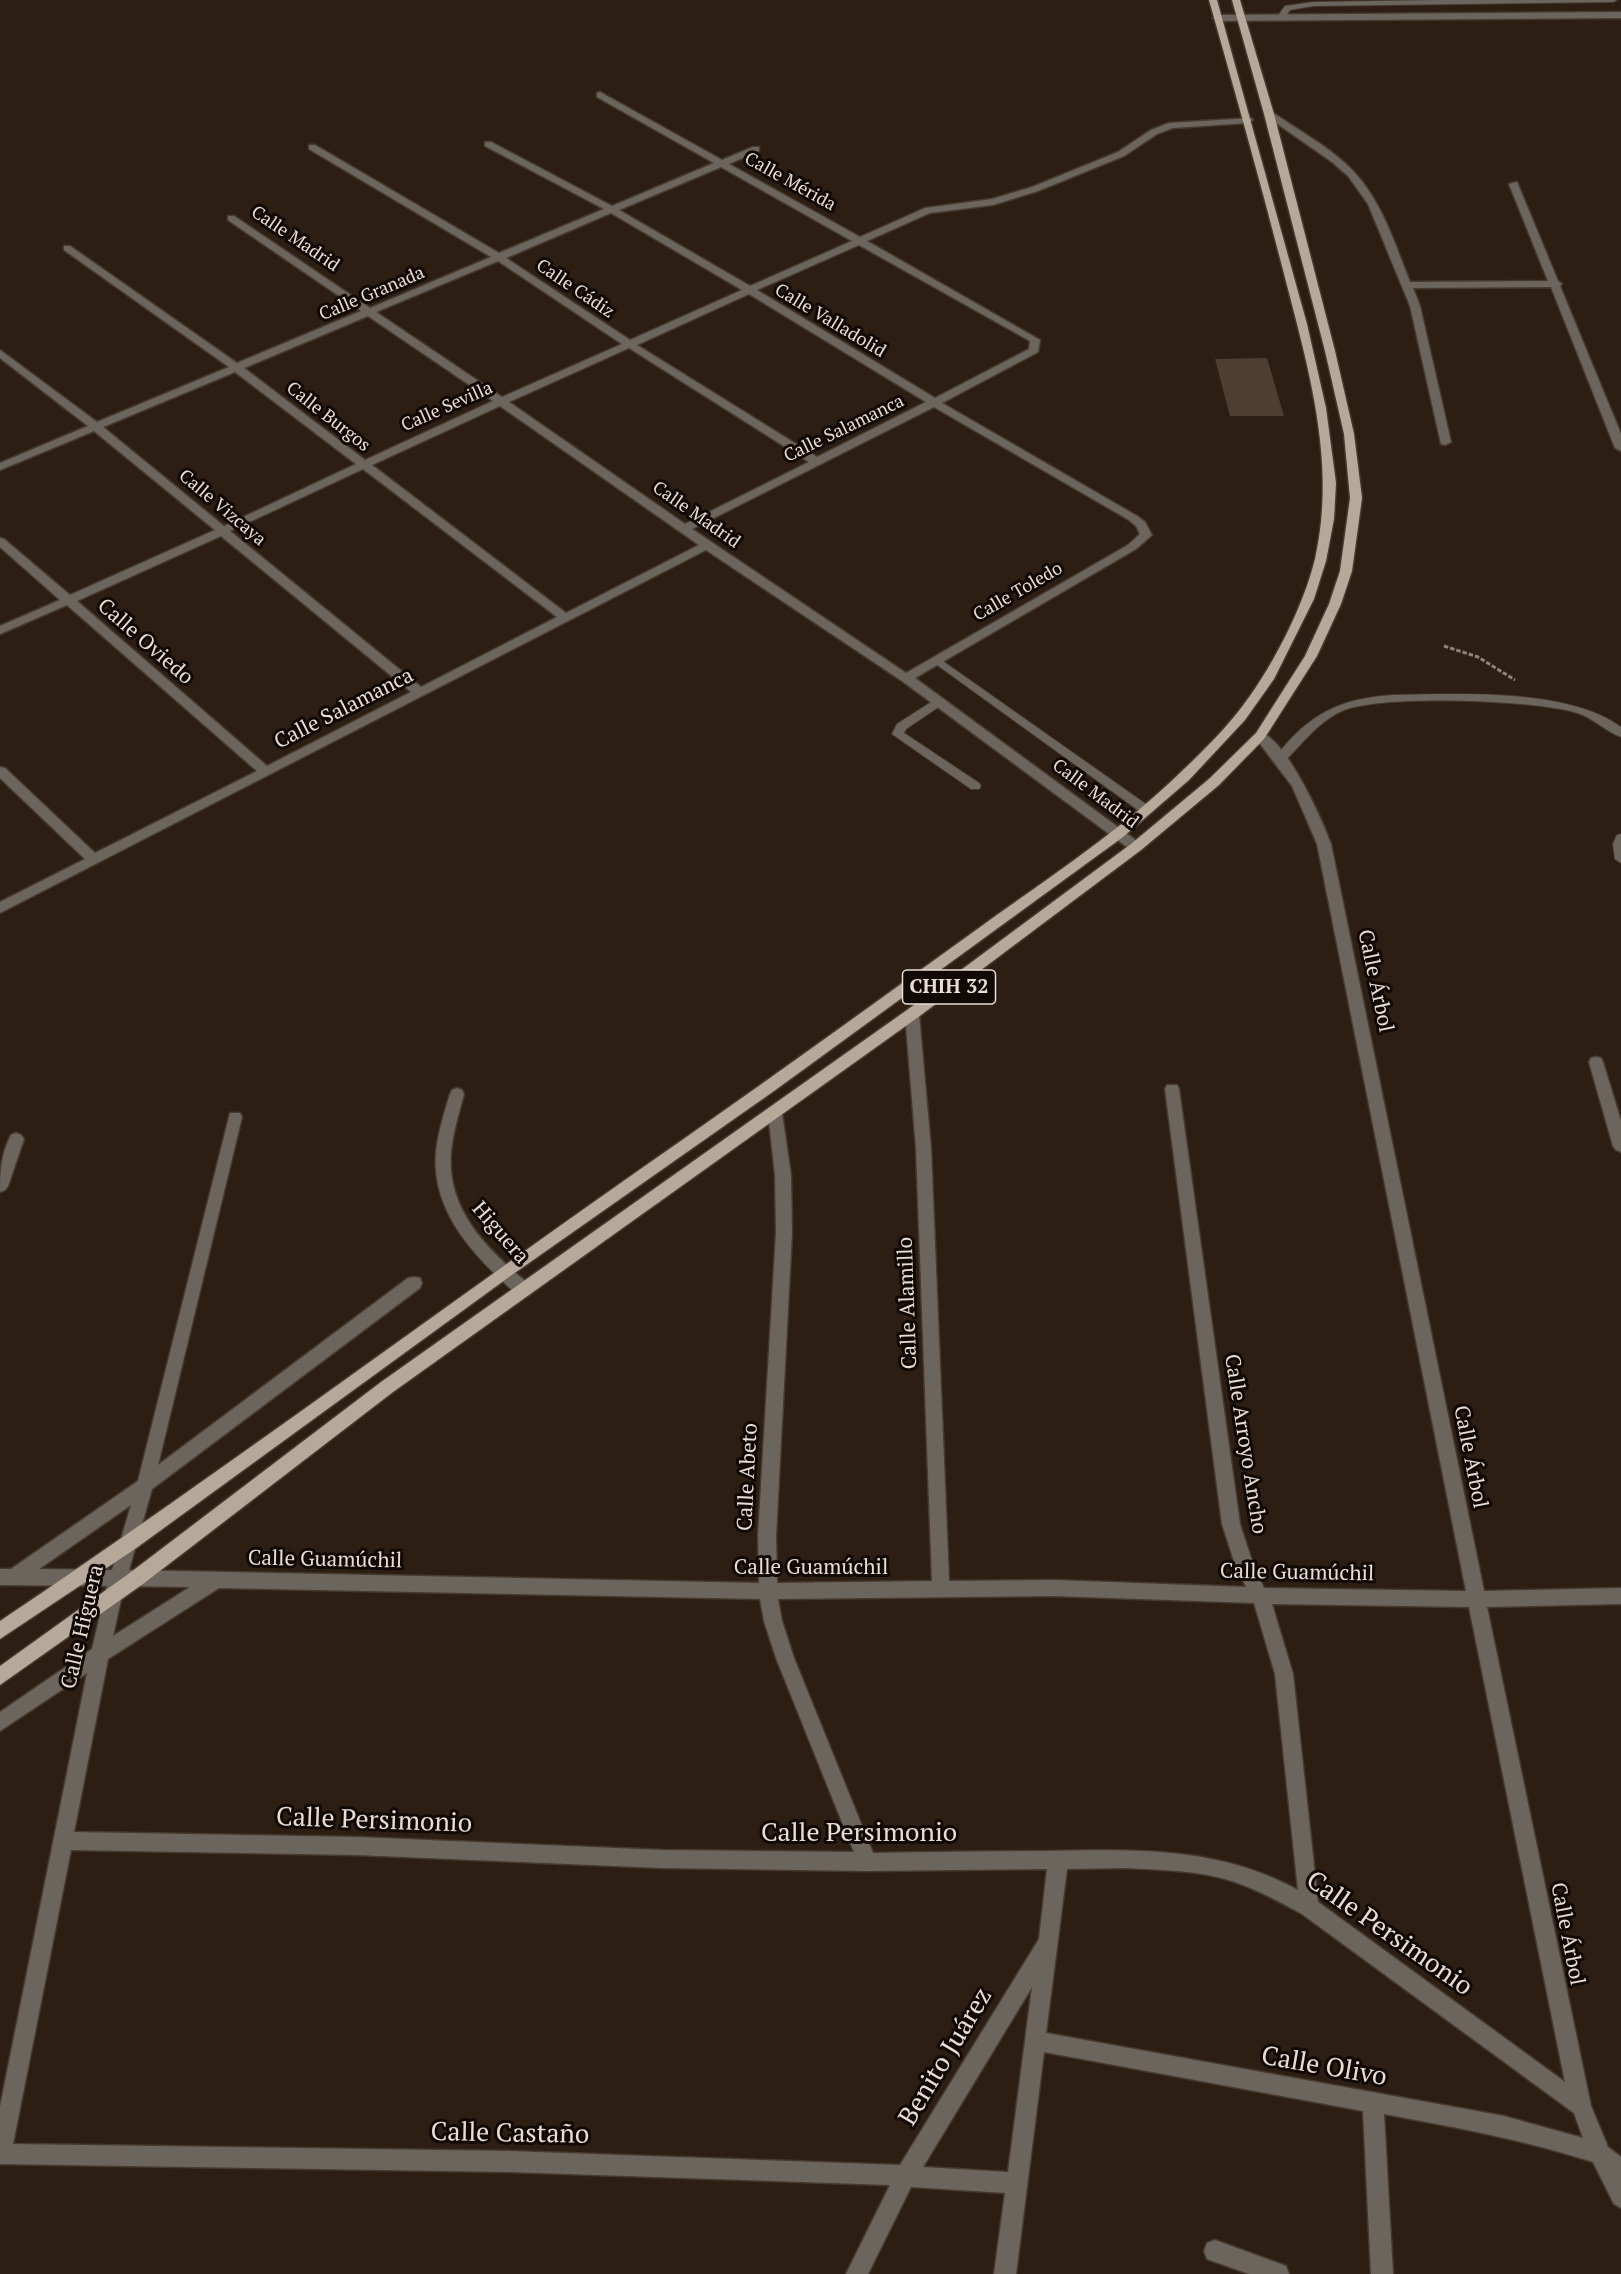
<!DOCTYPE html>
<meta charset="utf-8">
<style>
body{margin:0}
canvas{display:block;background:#2c1e12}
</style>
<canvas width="1621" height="2274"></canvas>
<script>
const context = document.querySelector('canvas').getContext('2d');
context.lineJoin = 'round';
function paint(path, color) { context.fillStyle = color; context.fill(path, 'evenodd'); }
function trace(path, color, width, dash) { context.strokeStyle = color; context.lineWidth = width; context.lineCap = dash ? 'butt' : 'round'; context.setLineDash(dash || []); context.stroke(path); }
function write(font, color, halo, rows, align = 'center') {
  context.font = font + ' "PT Serif",serif'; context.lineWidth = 6; context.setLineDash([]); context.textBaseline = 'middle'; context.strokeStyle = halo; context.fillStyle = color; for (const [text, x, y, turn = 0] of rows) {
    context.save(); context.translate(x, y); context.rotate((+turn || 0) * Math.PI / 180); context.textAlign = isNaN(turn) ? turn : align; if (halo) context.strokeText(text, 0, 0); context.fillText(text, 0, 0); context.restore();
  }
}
const building = new Path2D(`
 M1267,358L1284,416H1230L1215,359Z`);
const path = new Path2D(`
 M1444,646L1478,657L1515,680`);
const lane = new Path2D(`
 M1441,0H1617L1613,2L1313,6L1290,10L1284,19L1277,17L1285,6L1313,2Z
 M937,657L1150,807L1152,810L1150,813H1142L933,662L931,660Z
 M1394,695C1459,694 1567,688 1621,727V737C1606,732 1594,718 1577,713C1536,700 1381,694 1342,711C1319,721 1302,744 1284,762L1280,763L1274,759C1307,715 1339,698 1394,695Z
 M939,697L945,701L943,704L906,729L904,733L979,783L981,786L979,789H971L892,734L897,724Z
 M1621,834V863L1615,859L1613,844L1617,835Z`);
const street = new Path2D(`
 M1621,12V18L1217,21L1213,18L1217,15Z
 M600,92L722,160L753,147H759V151L729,164L860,237L925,208L992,199L1032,187L1118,152L1151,130L1169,123L1251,118L1253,120L1248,123L1173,128L1157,134L1124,156L1038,191L993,205L930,213L867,241L1040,340L1038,352L942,403L1137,516L1145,522L1152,535L1136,549L915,678L1141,844L1143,847L1141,850H1131L902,681L706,550L0,913V902L85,859L0,778V767L5,768L95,853L257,771L67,605L0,634V626L60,600L0,547V538L4,539L70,595L215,530L94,431L0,470V463L88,426L0,358V350L97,422L229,367L64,250V246H70L237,363L361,311L228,220V216H234L370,308L491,257L309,149V145H315L499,253L604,209L485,146V142H491L612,206L714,163L597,97V93ZM721,167L852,241L750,286L619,210ZM611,213L742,290L630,340L506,258ZM859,245L1030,341L1029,349L935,398L757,290ZM498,261L622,344L502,397L376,312ZM749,294L926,402L817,457L637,345ZM368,316L493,401L365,460L244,368ZM629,348L809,462L685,524L509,402ZM235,372L356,464L224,526L103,427ZM500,406L699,545L566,613L372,465ZM934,407L1129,520L1136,526L1140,534L1128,545L906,673L692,529ZM363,469L557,617L421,687L230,531ZM221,536L411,692L267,766L77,601Z
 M1266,112H1272C1299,131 1332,148 1354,172C1382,202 1395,244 1410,282L1548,281L1509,184L1517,182L1558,281L1562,284L1560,286L1621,434V451L1615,448L1551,287L1413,288L1420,306L1451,442L1445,445L1441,444L1410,306L1368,204L1348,176L1332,162L1266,116Z
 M1260,732C1286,739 1322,819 1331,844L1484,1591L1621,1588V1604L1487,1607L1591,2106L1608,2147L1621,2157V2208L1614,2204L1593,2162C1524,2140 1455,2127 1384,2114L1393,2274H1371L1363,2111L1044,2052L1016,2274H994L1005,2193L911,2187L868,2274H846L890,2185L509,2172L0,2164V2107L87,1673L0,1731V1712L92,1649L107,1586L0,1585V1569H11L138,1481L230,1113H240L242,1117L158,1465L408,1278L414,1277L420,1278L422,1283L420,1288L152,1489L129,1570L759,1583L758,1536L776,1233L775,1175L768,1113L770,1109H780L782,1113L791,1175L792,1233L776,1536L777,1583L932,1581L916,1148L905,1014L912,1009L919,1014L931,1148L949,1581L1054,1580L1246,1587L1234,1561L1222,1524L1165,1089L1167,1085H1177L1179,1089L1240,1524L1252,1561L1264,1588L1466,1591L1317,844L1292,786L1254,736ZM131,1505L112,1570L39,1569ZM124,1586L190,1587L113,1636ZM219,1588L760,1599L764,1621L776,1658L854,1852L662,1850L357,1837L74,1832L108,1659ZM1054,1596L1254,1603L1275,1674L1298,1890C1214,1845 1134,1850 1043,1851C986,1851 929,1852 873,1853L794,1658L782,1621L778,1599ZM1272,1604L1469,1607L1565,2082L1318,1902L1293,1674ZM71,1850L357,1855L662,1868L867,1871L1047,1869L1039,1939L900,2165L509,2151L13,2144ZM1124,1868C1161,1870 1199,1870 1235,1882C1258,1890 1280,1902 1302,1914L1574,2113L1583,2138L1504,2116L1046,2033L1067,1869ZM1032,1987L1008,2172L923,2167Z
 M1596,1057L1601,1058L1603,1062L1621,1121V1152L1616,1150L1613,1146L1589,1062L1591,1058Z
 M457,1088L462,1090L464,1094C459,1113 453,1132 451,1152C446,1211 489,1251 530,1285L532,1290L530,1295L524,1296L518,1295C476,1258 431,1213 436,1152C438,1133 444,1113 450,1094L452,1090Z
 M16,1133L21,1135L24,1139L8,1186L5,1190L0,1192C0,1171 1,1154 11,1135Z
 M1215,2240L1286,2266L1289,2274H1249L1207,2259L1204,2251L1207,2243Z`);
const primary = new Path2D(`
 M1209,0H1217L1307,324L1326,408L1336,483L1334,519L1326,561L1314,599L1274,679L1245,720L1189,780L1123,837L774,1091L509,1277L135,1549L0,1639V1621C232,1465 455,1298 685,1138C785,1068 884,996 983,925C1051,876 1123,829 1183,770C1202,752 1222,732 1238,712C1270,672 1303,608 1315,559C1338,461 1306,360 1282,266C1259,177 1234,88 1209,0Z
 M1232,0H1240L1274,114L1335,351L1354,434L1362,498L1352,571L1341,604L1317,656L1264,739L1219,785L1141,850L917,1018L393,1392L143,1584L0,1685V1666L131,1572L381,1382L907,1010L1131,844L1209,779L1256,733L1305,656L1329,604L1340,571L1350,498L1344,434L1325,351L1264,114Z`);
const farStreetnames = [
 ["Calle Mérida",790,182,29],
 ["Calle Madrid",295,239,34],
 ["Calle Cádiz",575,289,34],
 ["Calle Granada",372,294,-23],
 ["Calle Valladolid",830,321,31],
 ["Calle Sevilla",447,407,-24],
 ["Calle Burgos",328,417,38],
 ["Calle Salamanca",844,429,-26],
 ["Calle Vizcaya",222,508,40],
 ["Calle Madrid",696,515,35],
 ["Calle Toledo",1018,592,-30],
 ["Calle Madrid",1095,794,37]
];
const shields = [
 [949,987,93]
];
const shieldNames = [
 ["CHIH 32",949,987]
];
const streetNames = [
 ["Calle Oviedo",145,642,41],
 ["Calle Salamanca",344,709,-27],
 ["Calle Árbol",1375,981,78],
 ["Higuera",500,1233,49],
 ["Calle Alamillo",908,1303,-92],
 ["Calle Arroyo Ancho",1245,1444,81],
 ["Calle Árbol",1470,1457,79],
 ["Calle Abeto",748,1477,-87],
 ["Calle Guamúchil",325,1560,1],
 ["Calle Guamúchil",811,1568],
 ["Calle Guamúchil",1297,1573,1],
 ["Calle Higuera",83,1627,-77],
 ["Calle Árbol",1567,1934,79]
];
const nearStreetnames = [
 ["Calle Persimonio",374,1821,2],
 ["Calle Persimonio",859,1834],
 ["Calle Persimonio",1389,1934,35],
 ["Benito Juárez",946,2057,-59],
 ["Calle Olivo",1324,2067,10],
 ["Calle Castaño",510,2134,1]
];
paint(building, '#4e3d31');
trace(lane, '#46392d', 2);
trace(street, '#46392d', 3);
trace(primary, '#46392d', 3);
trace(path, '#8f8279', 3, [4.5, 2]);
paint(lane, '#6b655d');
paint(street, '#6b655d');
paint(primary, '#b6a99a');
write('18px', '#e8ddd6', '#100905', farStreetnames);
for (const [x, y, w] of shields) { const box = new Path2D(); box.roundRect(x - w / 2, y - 17, w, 34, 4.5); context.fillStyle = '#100905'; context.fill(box); trace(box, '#e8ddd6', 1.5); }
write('bold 20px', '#e8ddd6', null, shieldNames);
write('21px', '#e8ddd6', '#100905', streetNames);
write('26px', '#e8ddd6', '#100905', nearStreetnames);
</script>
